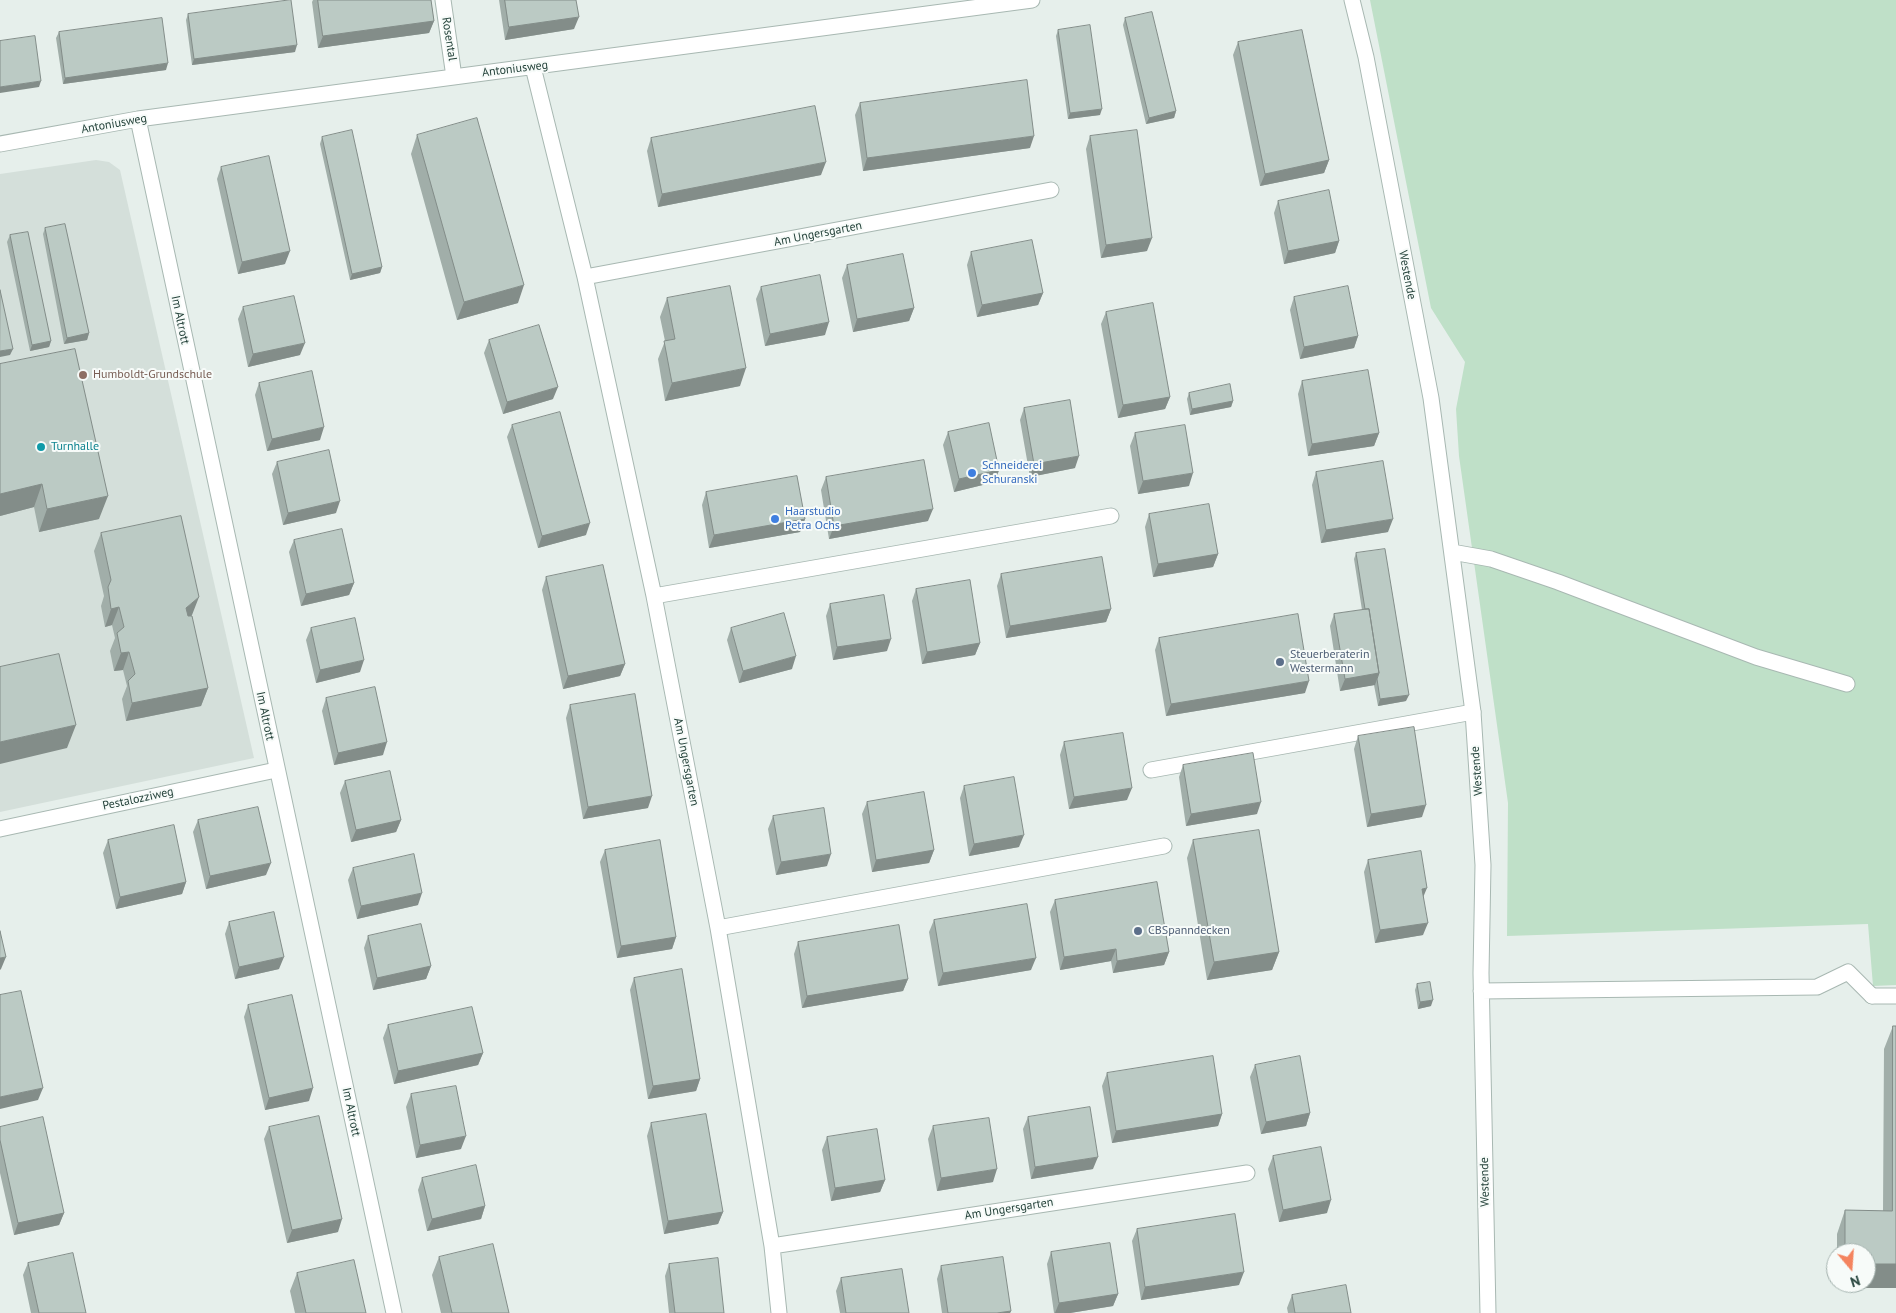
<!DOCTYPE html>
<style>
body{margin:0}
#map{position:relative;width:1896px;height:1313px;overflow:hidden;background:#e6efeb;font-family:"PT Sans",sans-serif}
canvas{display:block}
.north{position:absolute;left:1826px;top:1243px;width:50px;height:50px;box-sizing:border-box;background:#f7fbf9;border:1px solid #a3b1ad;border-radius:50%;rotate:162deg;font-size:14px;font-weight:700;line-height:20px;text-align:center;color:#24423a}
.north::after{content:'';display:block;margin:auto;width:18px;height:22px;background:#f4845f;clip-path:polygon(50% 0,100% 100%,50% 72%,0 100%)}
</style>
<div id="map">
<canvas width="1896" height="1313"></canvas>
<div class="north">N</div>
</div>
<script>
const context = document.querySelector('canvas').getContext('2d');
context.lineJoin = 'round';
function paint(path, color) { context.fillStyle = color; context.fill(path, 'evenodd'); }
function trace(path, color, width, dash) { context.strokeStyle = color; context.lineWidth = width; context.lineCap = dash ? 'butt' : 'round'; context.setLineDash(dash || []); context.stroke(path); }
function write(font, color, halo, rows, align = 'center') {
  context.font = font + ' "PT Sans",sans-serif'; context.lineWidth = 4; context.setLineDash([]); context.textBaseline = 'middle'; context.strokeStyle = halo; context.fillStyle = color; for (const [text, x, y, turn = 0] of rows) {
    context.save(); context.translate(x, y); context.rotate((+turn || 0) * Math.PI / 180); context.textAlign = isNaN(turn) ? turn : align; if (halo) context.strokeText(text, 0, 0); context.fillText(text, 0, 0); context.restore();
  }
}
const built = new Path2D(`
 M96,160L109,162L120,170L254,758L0,812V174Z`);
const green = new Path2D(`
 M1370,0H1896V985L1873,986L1868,924L1507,936L1508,803L1459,456L1456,409L1465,362L1431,308Z`);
const lane = new Path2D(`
 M1151,770L1473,712
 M1872,996H1896`);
const street = new Path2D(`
 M443,0L454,77
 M1352,0L1366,57L1431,398L1473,712L1483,865L1481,973L1488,1313
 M533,67L585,277L654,596L718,928L772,1246L779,1313
 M138,119L394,1313
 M0,144L138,119L1032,0
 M585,277L1051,190
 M1452,552L1491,559L1558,582L1756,657L1847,684
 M654,596L1111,516
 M0,829L276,770
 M718,928L1164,846
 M1481,991L1817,987L1848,972L1872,996
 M772,1246L1247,1173`);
const wall = new Path2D(`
 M313,0H431L434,21L429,33L318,48L312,2Z
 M499,0H576L574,29L505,40Z
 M188,14L295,52L192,65L186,20Z
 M1125,18L1176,111L1174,118L1146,124L1123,25Z
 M1058,30L1100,115L1068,119L1056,36Z
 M59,32L166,70L63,84L56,38Z
 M1238,42L1329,160L1324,173L1260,186L1233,55Z
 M860,103L1030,148L863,171L855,115Z
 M417,135L518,303L457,320L411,154Z
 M1090,136L1147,251L1101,258L1086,149Z
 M322,137L382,267L380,273L350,280L320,144Z
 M651,138L821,175L658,207L647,151Z
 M221,167L285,264L238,274L217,179Z
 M1278,201L1339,241L1335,253L1284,264L1274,213Z
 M45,228L89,333L87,340L64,344L43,234Z
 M10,235L51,341L49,347L30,351L7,242Z
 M971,252L1043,293L1038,305L977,317L967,265Z
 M847,265L914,308L909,321L853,332L842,278Z
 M761,287L825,335L765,346L756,299Z
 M1294,297L1358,336L1354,348L1300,359L1290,310Z
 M667,298L740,386L665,401L658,359L665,341L660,317Z
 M243,307L300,355L248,367L238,319Z
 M1106,312L1170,397L1165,409L1118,418L1101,324Z
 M489,340L553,399L503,414L484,353Z
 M0,364L99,519L39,532L34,507L0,516Z
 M1302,381L1379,433L1374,446L1308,456L1298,394Z
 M259,383L320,440L267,451L255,395Z
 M1189,393L1233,401L1231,407L1190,415L1187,399Z
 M1024,408L1075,468L1030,477L1020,420Z
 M512,425L586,535L538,548L507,437Z
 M948,432L999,470L995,482L954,492L943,445Z
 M1135,433L1189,486L1138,494L1130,446Z
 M277,462L336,513L283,525L272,474Z
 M1316,472L1388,532L1321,543L1312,485Z
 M826,477L928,521L829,539L821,490Z
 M706,492L805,519L800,532L709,548L702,505Z
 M1149,514L1218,554L1213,567L1153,577L1145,527Z
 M101,533L192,615L191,616L208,688L201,706L126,721L122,699L127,686L123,670L114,671L110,651L115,638L112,625L105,627L101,606L104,596L94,551Z
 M294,540L354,583L349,595L301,606L289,552Z
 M1356,553L1406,701L1378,706L1374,685L1340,691L1330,626L1334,614L1362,610L1354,559Z
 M1001,574L1111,609L1106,622L1006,638L997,586Z
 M546,577L625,664L620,676L563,689L542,590Z
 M916,589L980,643L975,655L922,664L912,601Z
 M830,604L887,651L833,660L826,616Z
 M311,628L360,672L316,683L306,640Z
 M731,628L792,669L739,683L727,640Z
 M1159,638L1305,693L1166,716L1155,650Z
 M326,698L383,755L334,765L322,711Z
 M570,705L648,808L583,819L566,718Z
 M1358,736L1422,817L1367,827L1354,749Z
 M1064,742L1127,800L1069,809L1060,755Z
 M1183,765L1257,814L1186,826L1179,777Z
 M345,781L401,820L396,832L351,842L340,793Z
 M964,786L1019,847L969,856L960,798Z
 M867,802L934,850L929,863L872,872L862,814Z
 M773,816L827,866L776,875L768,829Z
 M198,820L266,875L206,889L193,832Z
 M108,840L186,882L182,894L116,909L103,853Z
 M1193,840L1279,952L1272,970L1207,980L1187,858Z
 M605,850L676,937L672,949L617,958L600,862Z
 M1368,860L1424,897L1423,935L1375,943L1364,872Z
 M353,868L418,905L357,919L348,880Z
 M1055,900L1169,952L1164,965L1113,973L1111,961L1060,970L1050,912Z
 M934,920L1031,970L938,986L929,932Z
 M229,922L279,969L235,979L225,934Z
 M368,936L431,966L426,979L373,990L364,948Z
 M798,942L908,979L903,991L802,1008L794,954Z
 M634,978L700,1079L696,1091L648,1099L630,990Z
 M1417,984L1431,1006L1418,1009L1415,990Z
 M248,1005L309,1101L265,1110L244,1017Z
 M388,1025L483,1053L478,1065L394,1084L383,1038Z
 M1893,1026H1896V1288H1837V1283H1866V1253H1837V1234L1845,1210L1883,1211L1884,1049Z
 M1255,1065L1310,1113L1306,1126L1261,1134L1250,1077Z
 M1107,1073L1222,1114L1218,1126L1112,1143L1102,1086Z
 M411,1094L461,1149L416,1158L406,1107Z
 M1028,1117L1093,1169L1031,1179L1023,1129Z
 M651,1123L723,1212L718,1224L664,1234L647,1136Z
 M933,1126L993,1182L937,1191L928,1139Z
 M0,1127L64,1213L59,1225L14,1235L0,1173Z
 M269,1127L338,1232L287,1243L264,1139Z
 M827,1137L885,1180L880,1192L831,1201L822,1150Z
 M1273,1156L1327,1213L1279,1222L1268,1169Z
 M422,1178L485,1206L481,1219L427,1231L418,1190Z
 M1137,1229L1239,1285L1141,1300L1132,1241Z
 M1051,1252L1118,1294L1113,1306L1070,1313H1054L1047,1264Z
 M439,1257L509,1313H441L432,1275Z
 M28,1263L86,1313H31L23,1275Z
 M669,1264L724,1313H669L665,1276Z
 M941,1266L1011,1311L1010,1313H942L937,1279Z
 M297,1273L366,1313H295L290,1291Z
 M841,1278L909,1313H840L836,1291Z
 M1292,1295L1351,1313H1288L1287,1308Z`);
const shadedWall = new Path2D(`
 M579,17L574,29L505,40L509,27Z
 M434,21L429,33L318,48L323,36Z
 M297,45L295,52L192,65L194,59Z
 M168,63L166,70L63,84L65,78Z
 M41,81L39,87L0,93V87Z
 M1102,109L1100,115L1068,119L1070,113Z
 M1176,111L1174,118L1146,124L1149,118Z
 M1034,136L1030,148L863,171L867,158Z
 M1329,160L1324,173L1260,186L1265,174Z
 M826,162L821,175L658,207L662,194Z
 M1152,238L1147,251L1101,258L1106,245Z
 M1339,241L1335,253L1284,264L1288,251Z
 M290,251L285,264L238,274L242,262Z
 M382,267L380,273L350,280L352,274Z
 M524,285L518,303L457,320L464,302Z
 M1043,293L1038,305L977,317L982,305Z
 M914,308L909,321L853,332L857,319Z
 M829,322L825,335L765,346L770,334Z
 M89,333L87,340L64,344L67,338Z
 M1358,336L1354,348L1300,359L1304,347Z
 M51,341L49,347L30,351L32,345Z
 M305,343L300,355L248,367L253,354Z
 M13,349L10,355L0,357V351Z
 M746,368L740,386L665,401L672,383Z
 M558,387L553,399L503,414L507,402Z
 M1170,397L1165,409L1118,418L1123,405Z
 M1233,401L1231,407L1190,415L1192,409Z
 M324,427L320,440L267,451L272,439Z
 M1379,433L1374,446L1308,456L1312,444Z
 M1079,456L1075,468L1030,477L1034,464Z
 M999,470L995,482L954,492L959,479Z
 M1193,473L1189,486L1138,494L1143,481Z
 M42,484L34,507L0,516V494Z
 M108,496L99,519L39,532L47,509Z
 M340,501L336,513L283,525L288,513Z
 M933,509L928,521L829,539L834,526Z
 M805,519L800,532L709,548L714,535Z
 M1393,519L1388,532L1321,543L1326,530Z
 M590,523L586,535L538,548L542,536Z
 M1218,554L1213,567L1153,577L1158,564Z
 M354,583L349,595L301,606L306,594Z
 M199,597L192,615L180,627L186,608Z
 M119,607L112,625L105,627L111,609Z
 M1111,609L1106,622L1006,638L1010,626Z
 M891,639L887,651L833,660L837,647Z
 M980,643L975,655L922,664L927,652Z
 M129,652L123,670L114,671L121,653Z
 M796,656L792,669L739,683L743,671Z
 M364,660L360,672L316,683L320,670Z
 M625,664L620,676L563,689L568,676Z
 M1379,673L1375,685L1340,691L1345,679Z
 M1309,681L1305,693L1166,716L1171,704Z
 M208,688L201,706L126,721L132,703Z
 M1409,695L1406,701L1378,706L1380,699Z
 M76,725L67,748L0,764V742Z
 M387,742L383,755L334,765L338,753Z
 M1132,788L1127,800L1069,809L1074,797Z
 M652,796L648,808L583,819L588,807Z
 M1261,802L1257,814L1186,826L1191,814Z
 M1426,805L1422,817L1367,827L1371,814Z
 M401,820L396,832L351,842L356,830Z
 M1024,835L1019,847L969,856L974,844Z
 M934,850L929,863L872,872L876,860Z
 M831,854L827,866L776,875L781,862Z
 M271,863L266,875L206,889L210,876Z
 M186,882L182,894L116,909L120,897Z
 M1427,888L1422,900V889Z
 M422,893L418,905L357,919L361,906Z
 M1428,923L1423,935L1375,943L1380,930Z
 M676,937L672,949L617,958L621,946Z
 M1116,949L1111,961L1060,970L1064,957Z
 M1169,952L1164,965L1113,973L1117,961Z
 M1279,952L1272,970L1207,980L1214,962Z
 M6,957L1,969L0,970V958Z
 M284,957L279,969L235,979L239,967Z
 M1036,958L1031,970L938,986L943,973Z
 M431,966L426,979L373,990L377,978Z
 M908,979L903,991L802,1008L807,996Z
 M1433,1000L1431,1006L1418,1009L1420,1002Z
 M483,1053L478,1065L394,1084L398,1071Z
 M700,1079L696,1091L648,1099L653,1086Z
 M43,1088L38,1100L0,1109V1097Z
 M313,1088L309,1101L265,1110L269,1098Z
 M1310,1113L1306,1126L1261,1134L1266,1122Z
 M1222,1114L1218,1126L1112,1143L1116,1131Z
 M466,1136L461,1149L416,1158L420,1145Z
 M1098,1157L1093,1169L1031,1179L1035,1167Z
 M997,1169L993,1182L937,1191L941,1178Z
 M885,1180L880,1192L831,1201L835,1188Z
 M1331,1200L1327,1213L1279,1222L1283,1210Z
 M485,1206L481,1219L427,1231L432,1219Z
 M723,1212L718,1224L664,1234L668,1221Z
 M64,1213L59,1225L14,1235L18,1223Z
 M342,1219L338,1232L287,1243L292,1230Z
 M1866,1264H1896V1288H1837L1838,1283H1866Z
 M1244,1272L1239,1285L1141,1300L1145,1287Z
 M1118,1294L1113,1306L1070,1313H1055L1059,1303Z
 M1011,1311L1010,1313H997Z`);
const building = new Path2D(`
 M291,0L297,45L194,59L188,14Z
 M318,0H431L434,21L323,36Z
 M505,0H576L579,17L509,27Z
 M1152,12L1176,111L1149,118L1125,18Z
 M162,18L168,63L65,78L59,32Z
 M1090,25L1102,109L1070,113L1058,30Z
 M1302,30L1329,160L1265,174L1238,42Z
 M35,36L41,81L0,87V41Z
 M1027,80L1034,136L867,158L860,103Z
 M815,106L826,162L662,194L651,138Z
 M477,118L524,285L464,302L417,135Z
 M352,130L382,267L352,274L322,137Z
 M1137,130L1152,238L1106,245L1090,136Z
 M269,156L290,251L242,262L221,167Z
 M1329,190L1339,241L1288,251L1278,201Z
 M65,224L89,333L67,338L45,228Z
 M28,232L51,341L32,345L10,235Z
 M1032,240L1043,293L982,305L971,252Z
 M903,254L914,308L857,319L847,265Z
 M820,275L829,322L770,334L761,287Z
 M730,286L746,368L672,383L664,341L675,339L667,298Z
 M1348,286L1358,336L1304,347L1294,297Z
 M0,290L13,349L0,351Z
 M294,296L305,343L253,354L243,307Z
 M1153,303L1170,397L1123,405L1106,312Z
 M539,325L558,387L507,402L489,340Z
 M75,349L108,496L47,509L42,484L0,494V364Z
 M1368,370L1379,433L1312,444L1302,381Z
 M312,371L324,427L272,439L259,383Z
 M1230,384L1233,401L1192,409L1189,393Z
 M1070,400L1079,456L1034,464L1024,408Z
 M560,412L590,523L542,536L512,425Z
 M989,423L999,470L959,479L948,432Z
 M1185,425L1193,473L1143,481L1135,433Z
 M329,450L340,501L288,513L277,462Z
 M924,460L933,509L834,526L826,477Z
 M1383,461L1393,519L1326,530L1316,472Z
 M797,476L805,519L714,535L706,492Z
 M1209,504L1218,554L1158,564L1149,514Z
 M181,516L199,597L186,608L188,616H192L208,688L132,703L128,681L135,674L129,652L121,653L117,633L124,627L119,607L111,609L108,587L111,580L101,533Z
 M342,529L354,583L306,594L294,540Z
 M1385,549L1409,695L1380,699L1377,679L1379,673L1369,609H1365L1356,553Z
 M1102,557L1111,609L1010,626L1001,574Z
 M603,565L625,664L568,676L546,577Z
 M970,580L980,643L927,652L916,589Z
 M884,595L891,639L837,647L830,604Z
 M1369,609L1379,673L1345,679L1334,614Z
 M784,613L796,656L743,671L731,628Z
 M1298,614L1309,681L1171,704L1159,638Z
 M355,618L364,660L320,670L311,628Z
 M59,654L76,725L0,742V667Z
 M375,687L387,742L338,753L326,698Z
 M635,694L652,796L588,807L570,705Z
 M1414,727L1426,805L1371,814L1358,736Z
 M1123,733L1132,788L1074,797L1064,742Z
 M1253,753L1261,802L1191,814L1183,765Z
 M390,771L401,820L356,830L345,781Z
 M1014,777L1024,835L974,844L964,786Z
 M924,792L934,850L876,860L867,802Z
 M258,807L271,863L210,876L198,820Z
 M824,808L831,854L781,862L773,816Z
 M174,825L186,882L120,897L108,840Z
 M1259,830L1279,952L1214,962L1193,840Z
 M660,840L676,937L621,946L605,850Z
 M1421,851L1427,888L1422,889L1428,923L1380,930L1368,860Z
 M414,854L422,893L361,906L353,868Z
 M1157,882L1169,952L1117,961L1116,949L1064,957L1055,900Z
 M1027,904L1036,958L943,973L934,920Z
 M274,912L284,957L239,967L229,922Z
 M421,924L431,966L377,978L368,936Z
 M899,925L908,979L807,996L798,942Z
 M0,931L6,957L0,958Z
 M682,969L700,1079L653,1086L634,978Z
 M1430,982L1433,1000L1420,1002L1417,984Z
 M21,991L43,1088L0,1097V995Z
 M292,995L313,1088L269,1098L248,1005Z
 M472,1007L483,1053L398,1071L388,1025Z
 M1893,1026H1896V1264H1866V1253H1845V1210L1892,1211Z
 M1213,1056L1222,1114L1116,1131L1107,1073Z
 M1300,1056L1310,1113L1266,1122L1255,1065Z
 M456,1086L466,1136L420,1145L411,1094Z
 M1090,1107L1098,1157L1035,1167L1028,1117Z
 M706,1114L723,1212L668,1221L651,1123Z
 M319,1116L342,1219L292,1230L269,1127Z
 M43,1117L64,1213L18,1223L0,1140V1127Z
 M989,1118L997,1169L941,1178L933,1126Z
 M877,1129L885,1180L835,1188L827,1137Z
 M1321,1147L1331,1200L1283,1210L1273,1156Z
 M476,1165L485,1206L432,1219L422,1178Z
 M1235,1214L1244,1272L1145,1287L1137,1229Z
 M1110,1243L1118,1294L1059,1303L1051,1252Z
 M493,1244L509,1313H452L439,1257Z
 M73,1253L86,1313H39L28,1263Z
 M1003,1257L1011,1311L997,1313H948L941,1266Z
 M718,1258L724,1313H675L669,1264Z
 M354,1260L366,1313H306L297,1273Z
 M902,1269L909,1313H846L841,1278Z
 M1346,1285L1351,1313H1295L1292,1295Z`);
const markers = [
 [83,375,5,"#8d6e63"],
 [41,447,5,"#0f9aa8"],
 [972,473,5,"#3f7fe0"],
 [775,519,5,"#3f7fe0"],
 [1280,662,5,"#5c6f8a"],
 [1138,931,5,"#5c6f8a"]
];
const streetNames = [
 ["Rosental",449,39,81],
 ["Antoniusweg",515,69,-7],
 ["Antoniusweg",114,124,-10],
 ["Am Ungersgarten",818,234,-11],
 ["Westende",1407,275,79],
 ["Im Altrott",180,320,78],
 ["Im Altrott",265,716,78],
 ["Am Ungersgarten",686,762,79],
 ["Westende",1477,771,-94],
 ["Pestalozziweg",138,799,-12],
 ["Im Altrott",351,1112,78],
 ["Westende",1485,1182,-91],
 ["Am Ungersgarten",1009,1209,-9]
];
const educationNames = [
 ["Humboldt-Grundschule",93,375]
];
const cultureNames = [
 ["Turnhalle",51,447]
];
const shopNames = [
 ["Schneiderei",982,466],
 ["Schuranski",982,480],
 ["Haarstudio",785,512],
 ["Petra Ochs",785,526]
];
const serviceNames = [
 ["Steuerberaterin",1290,655],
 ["Westermann",1290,669],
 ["CBSpanndecken",1148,931]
];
paint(built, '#d4dfda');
paint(green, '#bfe0c8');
trace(lane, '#a8b8b2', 17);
trace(street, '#a8b8b2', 17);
trace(lane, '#fff', 15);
trace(street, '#fff', 15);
paint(wall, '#a1aea9');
paint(shadedWall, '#838d89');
paint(building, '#bbcac4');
trace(building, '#838d89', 1);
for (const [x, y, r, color] of markers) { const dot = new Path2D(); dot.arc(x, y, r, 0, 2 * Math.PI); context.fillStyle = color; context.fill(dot); trace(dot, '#f7fbf9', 2); }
write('12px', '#24423a', '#f7fbf9', streetNames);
write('12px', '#785e54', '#f7fbf9', educationNames, 'left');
write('12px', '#0d838f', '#f7fbf9', cultureNames, 'left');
write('12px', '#366cbe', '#f7fbf9', shopNames, 'left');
write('12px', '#4e5e75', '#f7fbf9', serviceNames, 'left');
</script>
